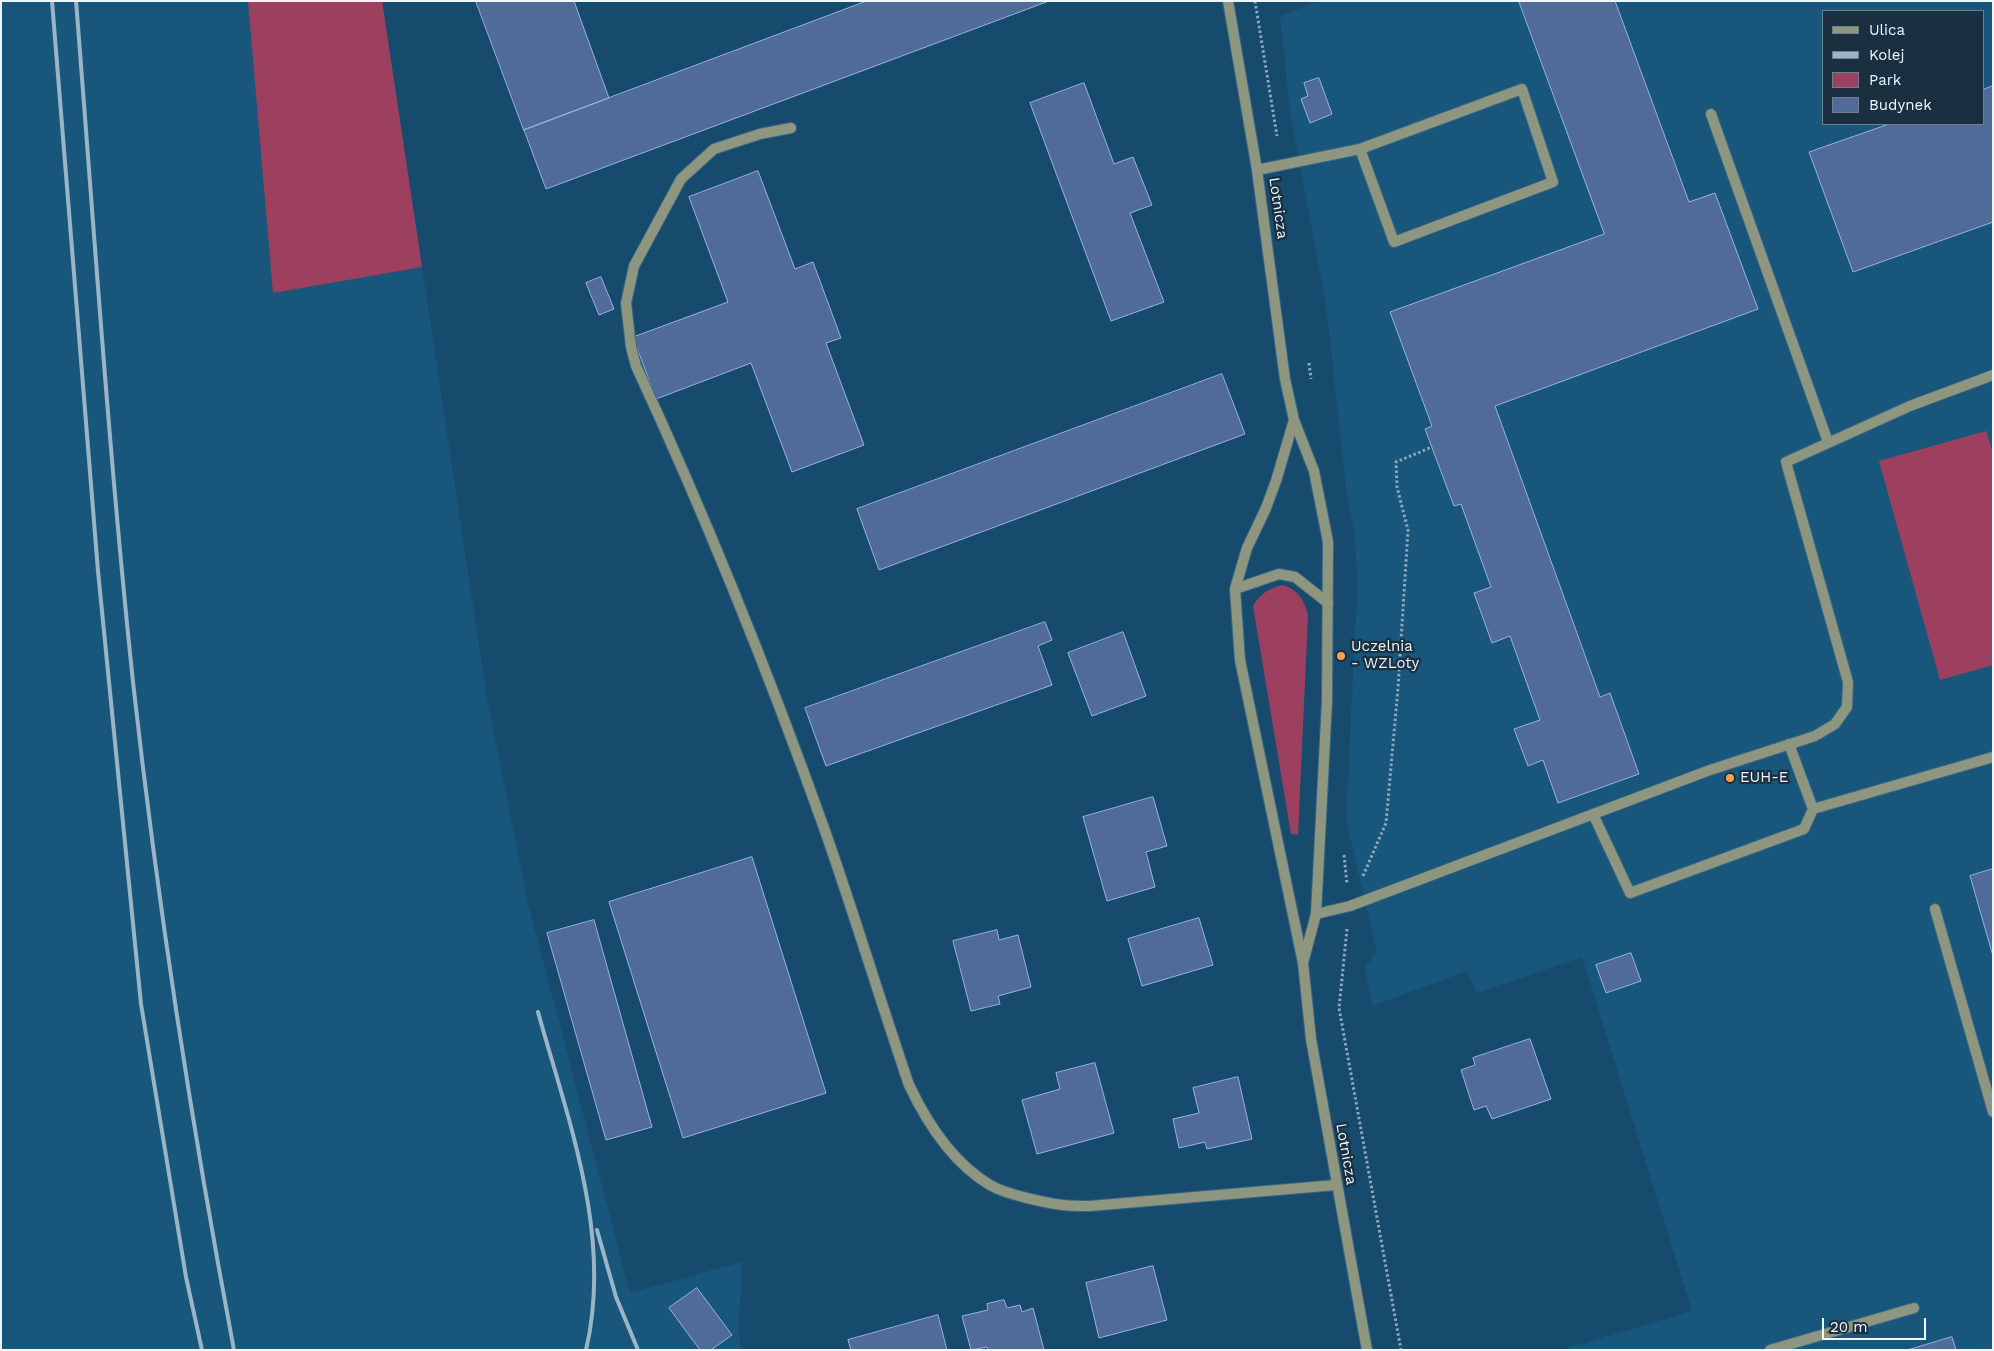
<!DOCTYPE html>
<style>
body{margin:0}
#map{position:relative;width:1994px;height:1351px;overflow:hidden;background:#174b6d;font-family:"Work Sans",sans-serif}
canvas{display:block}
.frame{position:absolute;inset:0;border:2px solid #ecf7ff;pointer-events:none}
.legend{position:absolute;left:1822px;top:10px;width:162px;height:115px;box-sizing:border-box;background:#1a2f3f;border:1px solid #6e7f8c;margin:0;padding:6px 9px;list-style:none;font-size:15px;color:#ecf7ff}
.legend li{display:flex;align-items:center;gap:10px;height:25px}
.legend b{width:25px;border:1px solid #6e7f8c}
.scale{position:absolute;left:1822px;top:1318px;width:104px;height:22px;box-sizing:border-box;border:2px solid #ecf7ff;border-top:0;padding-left:6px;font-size:15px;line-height:18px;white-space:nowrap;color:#ecf7ff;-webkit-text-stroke:4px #1a2f3f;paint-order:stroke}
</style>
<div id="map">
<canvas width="1994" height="1351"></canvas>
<div class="frame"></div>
<ul class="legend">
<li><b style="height:6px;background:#8f967f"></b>Ulica</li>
<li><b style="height:6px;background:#9bb5c7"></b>Kolej</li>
<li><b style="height:14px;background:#9d4060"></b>Park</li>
<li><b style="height:14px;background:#516b98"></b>Budynek</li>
</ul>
<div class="scale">20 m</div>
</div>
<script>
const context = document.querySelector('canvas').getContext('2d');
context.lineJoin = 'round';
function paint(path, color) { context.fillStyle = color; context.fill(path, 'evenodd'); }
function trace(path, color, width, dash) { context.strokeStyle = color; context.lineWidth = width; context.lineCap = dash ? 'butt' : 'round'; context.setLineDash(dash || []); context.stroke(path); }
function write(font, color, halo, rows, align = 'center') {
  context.font = font + ' "Work Sans",sans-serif'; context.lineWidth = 4.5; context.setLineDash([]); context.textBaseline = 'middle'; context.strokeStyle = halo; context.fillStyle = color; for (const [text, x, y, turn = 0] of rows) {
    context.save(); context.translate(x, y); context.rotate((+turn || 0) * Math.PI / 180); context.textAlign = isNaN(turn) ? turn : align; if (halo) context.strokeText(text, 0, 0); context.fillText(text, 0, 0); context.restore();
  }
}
const built = new Path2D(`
 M1,1H382L486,692L529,907L630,1293L742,1262L739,1330L741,1350H1Z
 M1319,1H1993V1350H1561L1692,1311L1582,957L1477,993L1467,971L1372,1006L1365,967L1377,952L1346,820L1357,591L1355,536L1346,488L1326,305L1290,111L1280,16ZM1823,11H1983V124H1823Z`);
const green = new Path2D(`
 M248,1H382L422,267L273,293Z
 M1986,431L1993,454V665L1940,680L1879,461Z
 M1282,585C1298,589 1304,600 1308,615L1298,835L1291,834L1253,606C1260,594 1268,589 1282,585Z`);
const building = new Path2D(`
 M476,1H574L609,98L524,130Z
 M867,1H1049L546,189L524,130Z
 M1519,1H1615L1689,202L1715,193L1758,309L1495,406L1600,697L1610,693L1639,774L1558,803L1543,760L1528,766L1514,729L1540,720L1510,636L1492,643L1474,593L1491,587L1461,504L1454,506L1425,429L1432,426L1390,312L1604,234Z
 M1319,78L1332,114L1310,123L1301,99L1308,96L1304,83Z
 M1084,83L1114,164L1133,157L1152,205L1130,213L1164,302L1111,321L1030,103Z
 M1993,86V222L1853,272L1809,152L1889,124H1983V90Z
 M758,171L795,269L813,262L841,338L826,343L864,445L792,472L751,363L656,399L633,337L728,302L689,197Z
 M601,277L614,309L599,315L586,283Z
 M1222,374L1245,434L879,570L857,509Z
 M1045,622L1052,640L1038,646L1052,685L826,766L805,708Z
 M1123,632L1146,696L1092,716L1068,653Z
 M1153,797L1167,846L1146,852L1155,887L1107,901L1083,817Z
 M752,857L826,1093L683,1138L609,902Z
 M1993,869V956L1970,876Z
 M1199,918L1213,965L1142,986L1128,939Z
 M594,920L652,1127L606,1140L547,933Z
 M997,930L999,940L1018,935L1031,987L998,996L1000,1004L971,1011L953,941Z
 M1631,953L1641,981L1606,993L1596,965Z
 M1530,1039L1551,1099L1492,1119L1486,1106L1474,1110L1461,1070L1475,1065L1473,1058Z
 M1095,1063L1114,1133L1037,1154L1022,1100L1060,1089L1056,1073Z
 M1238,1077L1252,1139L1207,1149L1205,1142L1179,1148L1173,1119L1199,1113L1193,1088Z
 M1153,1266L1167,1320L1099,1338L1086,1283Z
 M697,1288L732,1335L711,1350H700L669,1308Z
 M1004,1300L1007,1308L1020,1305L1022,1312L1033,1308L1044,1350H988L987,1347L971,1350L962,1316L988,1310L987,1304Z
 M938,1315L947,1350H851L848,1340Z
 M1952,1337L1956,1350H1908Z`);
const path = new Path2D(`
 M1255,1L1277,136
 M1309,363L1311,379
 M1344,855L1347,884
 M1363,876L1386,823L1398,688L1408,530L1397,487L1396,462L1432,447
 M1347,929L1339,1008L1401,1350`);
const service = new Path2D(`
 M1711,114L1828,442
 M791,128L760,134L714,149L681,179L634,266L626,303L631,347L636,366C706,517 768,671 824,828C854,913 880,1000 909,1085C927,1123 953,1163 990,1185C1005,1194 1045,1203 1063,1205C1072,1206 1081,1206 1090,1206L1336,1185
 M1257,170L1360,149L1522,89L1553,182L1394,242L1360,149
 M1235,589L1279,574L1295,577L1328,603
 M1813,809L1993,757
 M1593,814L1630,893L1804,829L1813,809L1789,744
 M1935,909L1993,1112
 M1316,914L1350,906L1710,770L1815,736L1835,724L1847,707L1848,682L1786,462L1910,406L1993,375
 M1770,1350L1914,1308`);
const tertiary = new Path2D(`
 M1228,1L1257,170L1285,379L1294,420L1314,471L1328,542L1327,701L1316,914L1303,963
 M1294,420L1276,481L1266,508L1247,548L1235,589L1240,660L1303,963L1311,1039L1367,1350`);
const rail = new Path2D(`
 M52,1L98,571L141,1004L186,1277L202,1350
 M76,1C94,228 109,455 133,682C158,906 192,1128 234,1350
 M538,1012C568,1120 613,1236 586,1350
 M597,1230L616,1297L638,1350`);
const markers = [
 [1341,656,5,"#f9a04c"],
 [1730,778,5,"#f9a04c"]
];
const streetNames = [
 ["Lotnicza",1278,208,82],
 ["Lotnicza",1346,1154,80]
];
const poiNames = [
 ["Uczelnia",1351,647],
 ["- WZLoty",1351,664],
 ["EUH-E",1740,778]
];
paint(built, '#18567c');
paint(green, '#9d4060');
paint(building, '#516b98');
trace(building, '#96b2e4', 1);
trace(service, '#396784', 12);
trace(tertiary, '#396784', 12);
trace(path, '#8ba8bc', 3, [2.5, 2.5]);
trace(service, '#8f967f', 10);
trace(tertiary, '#8f967f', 10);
trace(rail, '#9bb5c7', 4);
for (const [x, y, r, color] of markers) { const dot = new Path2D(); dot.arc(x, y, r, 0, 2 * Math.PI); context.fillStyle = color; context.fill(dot); trace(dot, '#1a2f3f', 2); }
write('15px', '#ecf7ff', '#1a2f3f', streetNames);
write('15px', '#ecf7ff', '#1a2f3f', poiNames, 'left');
</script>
